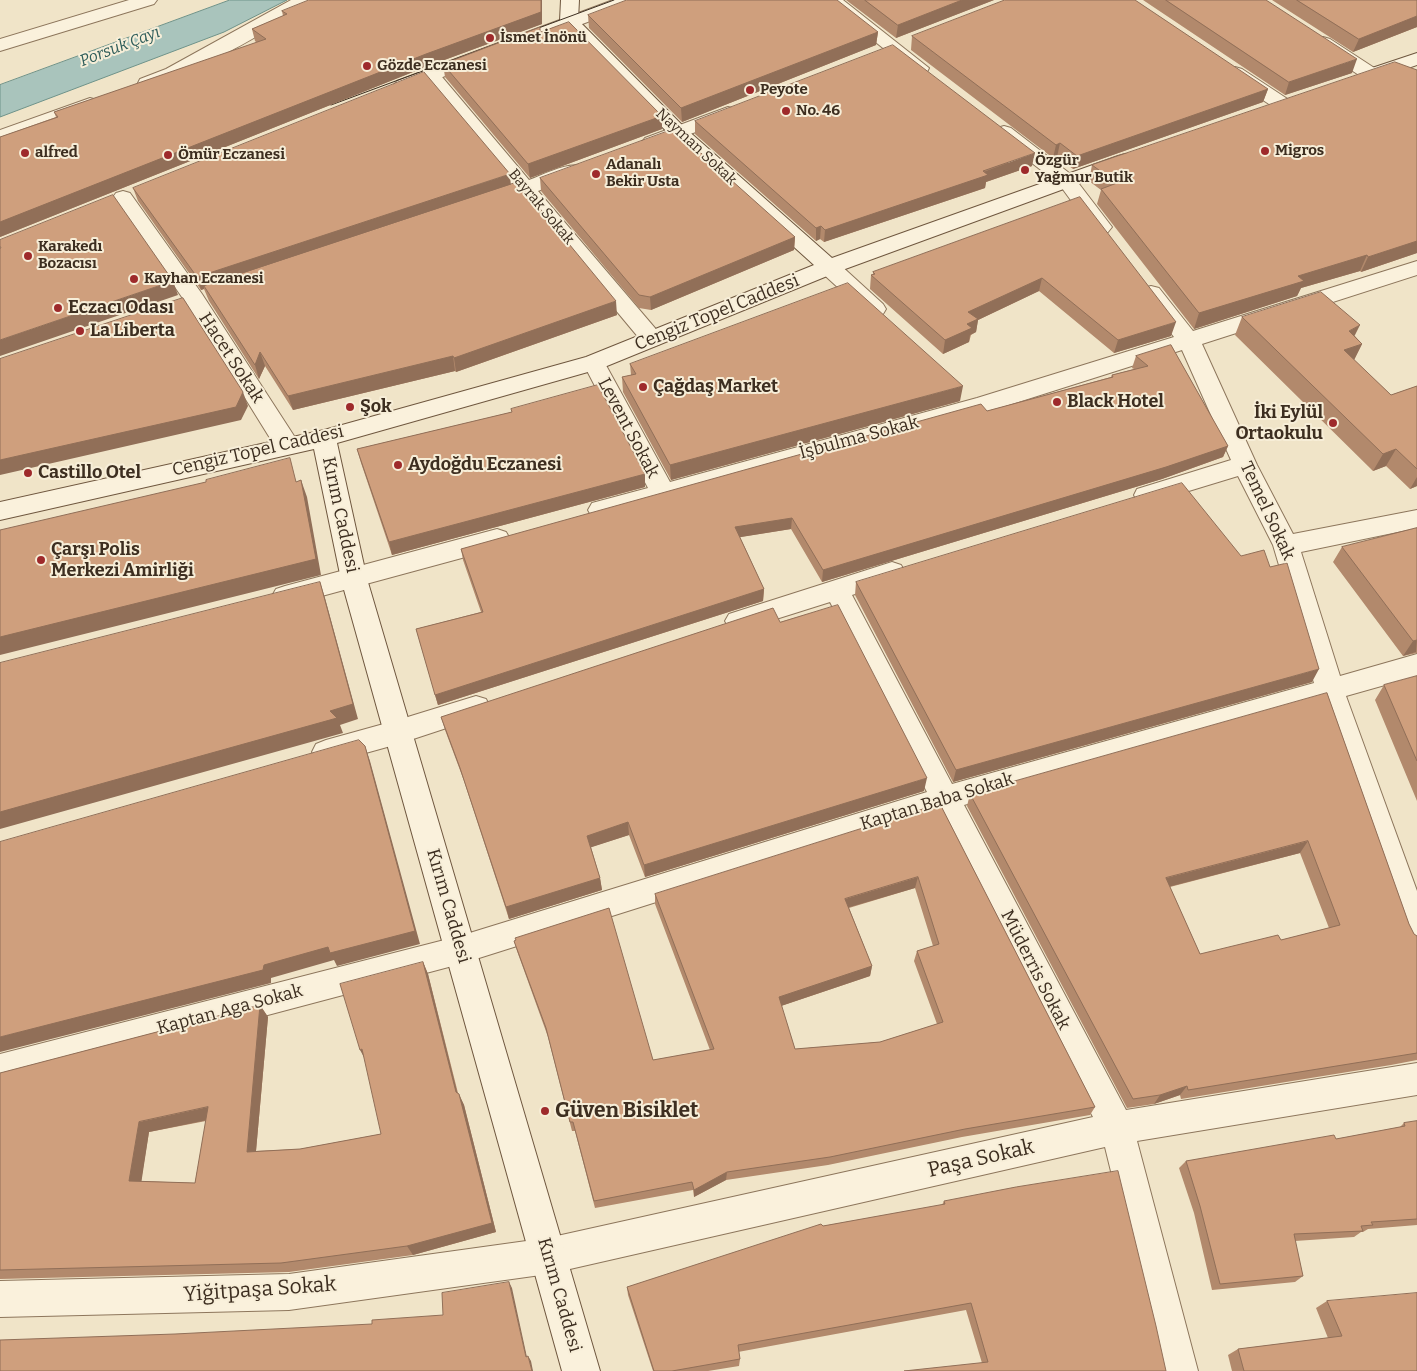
<!DOCTYPE html>
<meta charset="utf-8">
<style>
body{margin:0}
canvas{display:block;background:#f0e4c8}
</style>
<canvas width="1417" height="1371"></canvas>
<script>
const context = document.querySelector('canvas').getContext('2d');
context.lineJoin = 'round';
function paint(path, color) { context.fillStyle = color; context.fill(path, 'evenodd'); }
function trace(path, color, width, dash) { context.strokeStyle = color; context.lineWidth = width; context.lineCap = dash ? 'butt' : 'round'; context.setLineDash(dash || []); context.stroke(path); }
function write(font, color, halo, rows, align = 'center') {
  context.font = font + ' Bitter,serif'; context.lineWidth = 4; context.setLineDash([]); context.textBaseline = 'middle'; context.strokeStyle = halo; context.fillStyle = color; for (const [text, x, y, turn = 0] of rows) {
    context.save(); context.translate(x, y); context.rotate((+turn || 0) * Math.PI / 180); context.textAlign = isNaN(turn) ? turn : align; if (halo) context.strokeText(text, 0, 0); context.fillText(text, 0, 0); context.restore();
  }
}
const water = new Path2D(`
 M230,0H287L224,32L0,117V85Z`);
const pedestrian = new Path2D(`
 M129,0H157L154,4L0,51V39Z
 M291,0H311L299,12C272,27 165,93 140,87L138,83L140,79L166,69Z
 M613,0H638L635,4L411,89L404,91L397,89L394,85L397,81Z
 M90,98L97,100L100,104L97,108L0,143V130Z`);
const minor = new Path2D(`
 M823,0H843L929,68L927,72L920,74L913,72Z
 M1323,37L1330,39L1379,71L1381,75L1379,79L1372,81L1365,79L1316,47L1314,43L1316,39Z
 M1235,67L1242,69L1289,100L1292,104L1289,108L1282,110L1275,108L1228,77L1226,73L1228,69Z
 M430,69L437,71L529,180C545,174 567,162 583,166L586,170L583,174L538,191L660,334L663,339L660,344L652,347L644,344L423,79L421,75L423,71Z
 M728,107L735,109L738,113L735,117L659,146L652,148L645,146L642,142L645,138Z
 M1004,126L1011,128L1073,176L1112,227L1108,232L1101,234L1094,232L1059,184L997,136L994,132L997,128Z
 M123,191L130,193L202,294L296,439L299,445L296,451L287,454L278,451L186,303L113,197L116,193Z
 M829,260L837,262L883,304L886,309L883,314L875,316L867,314L821,272L818,267L821,262Z
 M1417,261V275L1202,344L1257,465L1293,534L1417,510V528L1301,552L1340,676L1417,654V676L1346,696L1417,891V948L1406,944L1401,934L1321,703L964,805L1126,1110L1417,1063V1095L1137,1141L1198,1371H1160L1105,1147L548,1274L289,1310L0,1317V1281L289,1274L548,1238L1093,1117L938,813L460,964L0,1086V1054L460,936L927,792L830,602L738,631L729,628L725,621L729,614L892,562L901,565L905,572L901,579L852,595L952,784L1314,683L1273,545L1238,476L1146,504L1137,501L1134,495L1137,489L1231,460L1182,350L990,411L601,519L592,517L588,510L592,503L648,488L583,363L586,358L594,355L602,358L670,482L977,398L1174,337L1140,293L1143,288L1151,286L1159,288L1193,331Z
 M497,529L506,532L510,539L506,546L285,606L276,603L272,596L276,589L285,586Z
 M476,696L486,699L490,707L486,715L398,744L326,764L316,760L312,752L316,744L326,740L398,720Z`);
const secondary = new Path2D(`
 M561,0H579L578,20L685,128L832,258L1118,156L1125,154L1132,156L1135,160L1132,164L837,272L602,368L337,443L367,579L600,1371H562L341,579L314,449L0,520V502L324,430L586,357L814,265L671,136L563,25L560,21Z
 M1417,53V65L1367,82L1360,80L1358,76L1360,72Z`);
const tram = new Path2D(`
 M331,105L614,0`);
const wall = new Path2D(`
 M846,0H994L896,38Z
 M1143,0H1266L1352,73L1285,95Z
 M1272,0H1417V27L1353,52Z
 M282,11L542,24L428,66L0,237V137L56,117L54,112L257,43L255,41L252,29L283,16Z
 M588,15L878,32L876,45L682,122L589,28Z
 M541,32L662,116V129L530,178L445,77L443,64Z
 M912,36L1268,89L1263,102L1073,169L1057,157L1053,158L911,50Z
 M1417,70V253L1361,272L1360,271L1301,288L1297,296L1194,329L1097,204L1101,190L1089,181L1092,165Z
 M695,121L1032,166L986,182L985,188L824,242L820,239L816,241L695,134Z
 M540,178L795,237L794,250L651,310L639,308L541,191Z
 M511,185L617,315L456,372L455,371L293,410L265,366L259,379L209,301L204,289L201,290L138,201L133,188Z
 M1080,197L1171,336L1114,353L1039,291L978,320L976,332L971,335L969,342L943,354L870,289L871,275L873,274V272Z
 M1242,317L1355,336L1362,344L1354,360L1391,395L1417,386V486L1410,489L1386,466L1373,471L1235,335Z
 M1171,345L1228,446L1223,457L1162,479L822,582L791,529L740,537L764,589L763,601L438,705L416,629L481,612L463,560L461,549L987,411L1111,377L1112,375L1134,369L1132,368L1136,356Z
 M630,364L960,401L671,480L623,392L622,377L631,375Z
 M511,409L645,474V487L392,555L361,463L357,449L512,412Z
 M1417,528V653L1403,656L1333,562L1342,547Z
 M856,582L1312,682L953,782L855,595Z
 M780,622L924,791L645,877L629,835L591,847L600,878L602,890L509,919L464,781L445,730L441,717Z
 M1417,676V801L1375,700L1384,685Z
 M1327,693L1409,924L1414,934L1417,936V1060L1391,1065L1181,1099L1180,1095L1154,1104L1127,1108L967,806L970,794ZM1300,853L1329,928L1281,940L1200,954L1170,887Z
 M940,804L1095,1107L1090,1115L962,1137L828,1165L726,1180L694,1197L693,1190L595,1208L575,1131H572L548,1037L517,951L514,941L653,1060L710,1050L655,904V894ZM915,888L933,946L917,951L914,961L937,1024L880,1042L795,1049L781,1006L870,976L872,966L849,908Z
 M423,962L428,974L458,1093L464,1105L496,1232L413,1255L289,1272L0,1279V1073L260,1005L268,1017L256,1151L300,1149L381,1134ZM206,1121L195,1183L141,1181L149,1132Z
 M1417,1121V1225L1368,1229L1363,1232H1361L1354,1237L1295,1241L1303,1276L1295,1282L1212,1290L1194,1213L1179,1168L1186,1161L1336,1139L1400,1127L1404,1123Z
 M944,1201L1166,1371L982,1363L966,1310L738,1352L740,1359L739,1366L708,1371H653L628,1295L627,1287L823,1226L942,1205Z
 M1327,1301L1417,1371H1232L1228,1355L1238,1349L1328,1338L1316,1308Z`);
const shadedWall = new Path2D(`
 M541,0H542V24L428,66L0,237V222Z
 M962,0H994L896,38L898,25Z
 M1417,16V27L1353,52L1359,39Z
 M878,32L876,45L682,122L681,108Z
 M1357,59L1352,73L1285,95L1289,82Z
 M1268,89L1263,102L1073,169L1077,156Z
 M662,116V129L530,178L528,164Z
 M1060,143L1057,157L1053,158L1056,145Z
 M1035,153L1032,166L986,182L985,188L824,242L825,230Z
 M510,174L511,187L204,286V289L201,290L197,277Z
 M821,226L820,239L816,241V228Z
 M795,237L794,250L651,310L650,297Z
 M1417,241V253L1361,272L1368,257Z
 M1367,255L1360,271L1301,288L1297,296L1194,329L1199,313L1298,276Z
 M1042,278L1039,291L978,320L976,332L970,335L969,342L943,354L945,340L968,312Z
 M173,281L178,295L0,356V340Z
 M616,301L617,315L456,372L454,358Z
 M1176,322L1171,336L1114,353L1118,340Z
 M1360,325L1351,343L1349,331Z
 M1362,344L1353,362L1344,350Z
 M260,352L265,366L259,379L255,365Z
 M453,356L455,371L293,410L288,396Z
 M963,386L960,401L671,480L670,465Z
 M243,392L248,406L241,420L0,475V460Z
 M1228,446L1223,457L1162,479L822,582L823,570Z
 M1396,449L1386,466L1373,471L1383,454Z
 M645,474V487L392,555L389,542Z
 M1417,477V486L1410,489Z
 M301,480L307,497L321,575L0,655V637Z
 M792,518L791,529L735,538V527Z
 M320,582L325,598L358,719L340,725L343,733L0,829V812Z
 M764,589L763,601L438,705L435,695Z
 M1417,640L1416,652L1403,656L1413,641Z
 M1319,669L1312,682L953,782L956,770Z
 M365,746L370,761L420,944L337,966L334,960L271,978V983L0,1052V1037L264,965Z
 M927,778L924,791L645,877L644,865Z
 M628,822L629,835L589,848L587,836Z
 M1308,841L1300,853L1160,889L1166,878Z
 M918,877L915,888L843,909L845,899Z
 M600,878L602,890L509,919L506,907Z
 M423,962L428,974L460,1104L456,1092Z
 M872,966L870,976L778,1007L779,997Z
 M260,1005L268,1017L255,1162L247,1152Z
 M362,1049L366,1061L360,1050Z
 M1187,1086L1180,1095L1154,1104L1160,1095Z
 M459,1094L464,1105L496,1232L413,1255L407,1246Z
 M208,1107L217,1118L149,1132L140,1191L129,1181L139,1122Z
 M727,1172L726,1180L694,1197V1190Z
 M509,1282L512,1288L528,1362L526,1357Z
 M528,1356L531,1361L533,1371H532Z`);
const building = new Path2D(`
 M309,0H541V12L426,54L0,222V137L58,117L54,112L266,39L252,29L287,14L282,11Z
 M627,0H837L878,32L681,108L588,15Z
 M865,0H962L898,25Z
 M1005,0H1135L1268,89L1077,156L1060,143L1056,145L912,36Z
 M1166,0H1266L1357,59L1289,82Z
 M1297,0H1417V16L1359,39Z
 M569,22L662,116L528,164L443,64L540,27V32Z
 M893,45L1035,153L983,171L988,175L825,230L821,226L816,228L695,121Z
 M1395,62L1417,70V241L1368,257L1367,255L1298,276L1304,281L1199,313L1101,189L1117,183L1092,165Z
 M424,72L510,174L197,277L133,188Z
 M674,129L795,237L650,297L639,295L540,178Z
 M518,182L616,301L454,358L453,356L288,396L260,352L255,365L204,286Z
 M113,195L173,281L0,340V248H1L0,246V240Z
 M1080,197L1176,322L1118,340L1042,278L968,312L978,319L967,324L972,328L945,340L871,275L875,274L873,272Z
 M848,283L963,386L670,465L622,377L636,374L630,364Z
 M1321,292L1360,325L1349,331L1362,344L1344,350L1391,395L1417,386V469L1396,449L1383,454L1242,317Z
 M183,298L243,392L236,407L0,460V359Z
 M1171,345L1228,446L1166,467L823,570L792,518L735,527L764,589L435,695L416,629L483,612L461,549L981,404L987,411L1113,377L1112,375L1148,366L1136,356Z
 M598,385L645,474L389,542L357,449L512,412L511,409Z
 M290,458L296,482L301,480L316,559L0,637V530L206,482V480Z
 M1182,483L1241,556L1264,550L1270,567L1287,563L1319,669L956,770L856,582Z
 M1417,528V640L1413,641L1342,547Z
 M320,582L353,704L330,711L337,718L0,812V663Z
 M838,605L927,778L644,865L628,822L587,836L600,878L506,907L460,768L441,717L773,608L780,622Z
 M1417,676V761L1384,685Z
 M1327,693L1409,924L1414,934L1417,936V1053L1188,1090L1187,1086L1160,1095L1133,1099L970,794ZM1308,841L1340,925L1281,940L1278,935L1200,954L1166,878Z
 M359,740L365,746L415,931L330,953L328,947L264,965L263,970L0,1037V842Z
 M940,804L1095,1107L965,1129L830,1157L727,1172L694,1190L692,1182L594,1201L573,1122H570L546,1028L514,941L516,940L515,938L609,908L653,1060L714,1049L655,894ZM918,877L939,944L917,951L943,1022L880,1042L795,1049L779,997L872,966L845,899Z
 M423,962L456,1092L459,1094L492,1223L407,1246L281,1263L0,1270V1073L260,1005L247,1152L300,1149L381,1134L362,1049L360,1050L340,984ZM208,1107L195,1183L129,1181L139,1122Z
 M1417,1121V1219L1371,1222L1373,1225L1361,1226L1363,1231L1294,1234L1303,1276L1220,1284L1200,1206L1186,1161L1334,1135L1336,1139L1405,1126L1404,1123Z
 M1118,1171L1156,1326L1166,1371H904L988,1362L971,1303L738,1345L740,1359L672,1371H654L627,1287L821,1224L823,1226L945,1204L944,1201L1016,1187Z
 M509,1282L526,1357L528,1356L532,1371H0V1340L175,1334L372,1324V1320L443,1315L442,1293Z
 M1417,1293V1371H1244L1238,1349L1342,1336L1327,1301Z`);
const markers = [
 [490,38,5,"#9e2a2b"],
 [367,66,5,"#9e2a2b"],
 [750,90,5,"#9e2a2b"],
 [786,111,5,"#9e2a2b"],
 [1265,151,5,"#9e2a2b"],
 [25,153,5,"#9e2a2b"],
 [168,155,5,"#9e2a2b"],
 [1025,170,5,"#9e2a2b"],
 [596,174,5,"#9e2a2b"],
 [28,256,5,"#9e2a2b"],
 [134,279,5,"#9e2a2b"],
 [58,308,5,"#9e2a2b"],
 [80,331,5,"#9e2a2b"],
 [643,387,5,"#9e2a2b"],
 [1057,402,5,"#9e2a2b"],
 [350,407,5,"#9e2a2b"],
 [1333,423,5,"#9e2a2b"],
 [398,465,5,"#9e2a2b"],
 [28,473,5,"#9e2a2b"],
 [41,560,5,"#9e2a2b"],
 [545,1111,5,"#9e2a2b"]
];
const farPoinames = [
 ["İsmet İnönü",500,38],
 ["Gözde Eczanesi",377,66],
 ["Peyote",760,90],
 ["No. 46",796,111],
 ["Migros",1275,151],
 ["alfred",35,153],
 ["Ömür Eczanesi",178,155],
 ["Özgür",1035,161],
 ["Yağmur Butik",1035,178],
 ["Adanalı",606,165],
 ["Bekir Usta",606,182],
 ["Karakedı",38,247],
 ["Bozacısı",38,264],
 ["Kayhan Eczanesi",144,279]
];
const farStreetnames = [
 ["Nayman Sokak",696,147,43],
 ["Bayrak Sokak",541,207,50]
];
const farWaternames = [
 ["Porsuk Çayı",120,47,-21]
];
const poiNames = [
 ["Eczacı Odası",68,308],
 ["La Liberta",90,331],
 ["Çağdaş Market",653,387],
 ["Black Hotel",1067,402],
 ["Şok",360,407],
 ["İki Eylül",1323,413,"right"],
 ["Ortaokulu",1323,434,"right"],
 ["Aydoğdu Eczanesi",408,465],
 ["Castillo Otel",38,473],
 ["Çarşı Polis",51,550],
 ["Merkezi Amirliği",51,571]
];
const streetNames = [
 ["Cengiz Topel Caddesi",717,313,-22],
 ["Hacet Sokak",231,358,57],
 ["Levent Sokak",628,428,62],
 ["İşbulma Sokak",859,438,-15],
 ["Cengiz Topel Caddesi",258,451,-13],
 ["Temel Sokak",1267,511,65],
 ["Kırım Caddesi",340,515,78],
 ["Kaptan Baba Sokak",937,802,-17],
 ["Kırım Caddesi",448,906,74],
 ["Müderris Sokak",1035,970,63],
 ["Kaptan Aga Sokak",230,1010,-15],
 ["Kırım Caddesi",559,1295,74]
];
const nearPoinames = [
 ["Güven Bisiklet",555,1111]
];
const nearStreetnames = [
 ["Paşa Sokak",981,1159,-13],
 ["Yiğitpaşa Sokak",260,1290,-4]
];
paint(water, '#a9c4bc');
trace(water, '#6f938a', 1);
trace(pedestrian, '#8d765c', 2);
trace(minor, '#8d765c', 2);
trace(secondary, '#6f573f', 2);
paint(pedestrian, '#faf1dc');
paint(minor, '#faf1dc');
paint(secondary, '#faf1dc');
trace(tram, '#3d2e20', 1);
paint(wall, '#b2896c');
paint(shadedWall, '#916f58');
paint(building, '#cf9f7d');
trace(building, '#916f58', 1);
for (const [x, y, r, color] of markers) { const dot = new Path2D(); dot.arc(x, y, r, 0, 2 * Math.PI); context.fillStyle = color; context.fill(dot); trace(dot, '#f7eed8', 2); }
write('bold 15px', '#3d2e20', '#f7eed8', farPoinames, 'left');
write('15px', '#3d2e20', '#f7eed8', farStreetnames);
write('italic 16px', '#2f5d5a', '#f7eed8', farWaternames);
write('bold 18px', '#3d2e20', '#f7eed8', poiNames, 'left');
write('18px', '#3d2e20', '#f7eed8', streetNames);
write('bold 21px', '#3d2e20', '#f7eed8', nearPoinames, 'left');
write('21px', '#3d2e20', '#f7eed8', nearStreetnames);
</script>
